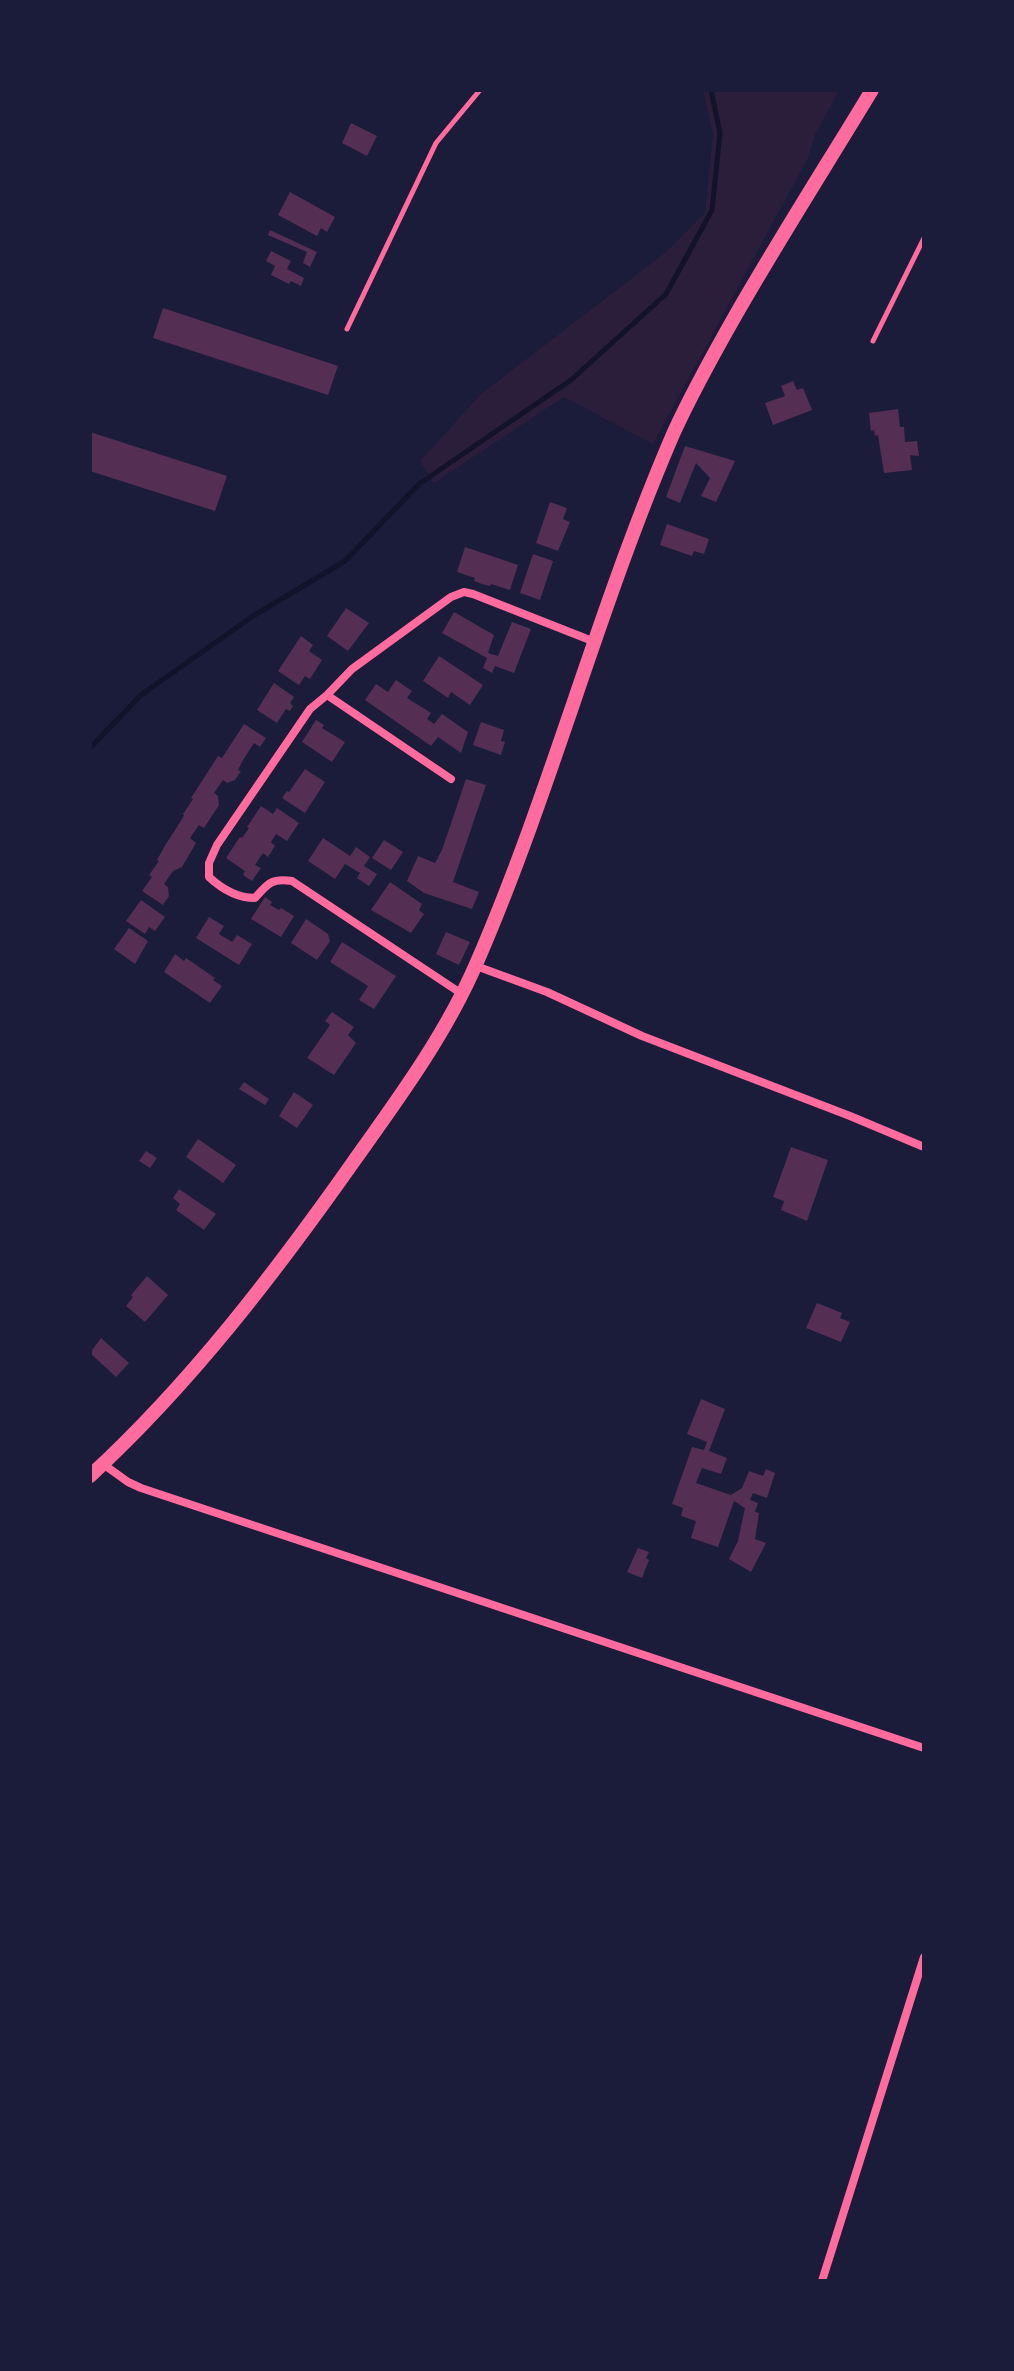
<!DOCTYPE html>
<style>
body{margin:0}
#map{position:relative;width:1014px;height:2371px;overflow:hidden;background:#1b1b3a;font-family:Jost,sans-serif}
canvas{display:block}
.frame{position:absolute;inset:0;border:92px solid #1b1b3a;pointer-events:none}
</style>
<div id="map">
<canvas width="1014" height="2371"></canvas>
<div class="frame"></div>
</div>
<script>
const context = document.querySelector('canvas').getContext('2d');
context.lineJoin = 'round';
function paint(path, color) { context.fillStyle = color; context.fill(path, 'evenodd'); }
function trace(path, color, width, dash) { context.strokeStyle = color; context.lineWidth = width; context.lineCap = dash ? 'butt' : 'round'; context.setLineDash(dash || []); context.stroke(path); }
const green = new Path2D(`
 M703,90H839L815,135L808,158L653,444L564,397L434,483L420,461L481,394L666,252L705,213L713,134Z`);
const stream = new Path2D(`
 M90,748L141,695L253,616L345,561L419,484L571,380L666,294L712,210L720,133L711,90`);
const building = new Path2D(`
 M351,123L377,136L367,156L342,143Z
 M290,192L335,217L327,232L321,228L317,236L278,215Z
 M270,230L317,252L310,267L303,263L307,252L268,235Z
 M271,251L291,261L287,269L304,278L301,286L291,281L289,284L271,275L275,266L266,261Z
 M163,308L338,366L328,395L153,338Z
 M793,381L797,390L803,388L812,410L773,425L765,403L785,396L781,386Z
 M898,409L900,427H904L905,442L917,441L919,456L910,455L912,470L884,473L878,435L875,436L874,430L871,431L869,413Z
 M90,432L227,476L215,511L90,471Z
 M685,446L735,461L716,502L701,496L710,478L696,463L680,503L666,497Z
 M550,502L567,508L563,519L570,522L558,551L536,543Z
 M667,524L709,539L704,554L694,551L692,556L660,545Z
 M465,547L518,565L510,590L491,584L490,586L482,584L474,581L475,578L457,572Z
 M533,554L553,561L540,600L520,593Z
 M346,608L369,623L348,651L327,636Z
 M454,612L494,635L488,653L498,656L512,622L531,629L514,673L495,666L492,673L483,668L487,658L442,633Z
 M301,636L313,645L309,651L322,660L310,679L305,676L299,685L278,671Z
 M439,656L483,685L470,705L451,692L448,698L423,681Z
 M396,680L412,691L407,698L431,713L427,719L434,724L442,714L468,732L461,753L438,737L431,746L365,700L376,684L388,692Z
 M274,683L294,697L290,703L293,706L290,711L286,709L277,723L257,710Z
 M316,720L324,725L322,728L345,742L332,762L302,742Z
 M481,722L504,730L501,741L505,742L501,755L473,745Z
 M244,724L266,738L260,747L254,743L243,760L238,770L241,771L235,780L227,783L223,780L214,793L218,796L219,805L204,828L199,825L190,838L196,843L182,867L173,871L164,884L168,887L169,896L163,905L142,891L152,877L149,875L159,861L157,860L166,844L184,816L183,814L193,799L191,798L218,756L222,758Z
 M305,769L325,782L305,813L282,798L287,791L289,792Z
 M466,779L486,785L453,882L479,892L472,909L424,893L407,881L418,856L435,863L442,850Z
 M261,806L273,814L277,808L299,823L287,841L276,834L271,842L275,846L268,857L263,853L255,865L261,868L252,881L243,875L245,871L226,858L240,837L242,838L249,828L247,827Z
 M323,838L350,856L356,847L370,857L364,866L377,874L369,886L357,878L360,873L345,864L335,879L308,861Z
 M384,840L403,852L391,870L372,858Z
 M390,882L422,904L419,910L424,914L411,933L371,910Z
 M265,897L272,902L270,905L279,910L281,908L294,916L281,937L251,919Z
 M141,900L165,917L155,931L149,927L145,934L126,921Z
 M209,917L224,926L219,934L232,942L237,935L252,944L239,965L196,938Z
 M306,919L328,934L330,941L317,960L291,943Z
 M129,928L148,941L135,964L114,949Z
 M446,932L470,942L459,965L436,954Z
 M342,942L396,976L374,1009L359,1000L368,986L330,962Z
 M175,954L184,961L186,958L215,978L213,980L222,986L210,1003L164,972Z
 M332,1012L354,1027L348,1035L356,1043L334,1075L307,1058L330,1025L325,1021Z
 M244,1082L269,1099L265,1105L239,1089Z
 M294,1092L313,1105L297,1128L279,1116Z
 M198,1139L236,1165L223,1183L186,1157Z
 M791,1147L828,1160L807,1221L781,1210L784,1201L773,1197Z
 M146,1151L157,1158L150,1168L139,1161Z
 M179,1189L216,1214L204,1230L176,1210L180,1204L173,1198Z
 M147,1276L168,1295L145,1322L126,1306L133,1297L131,1295Z
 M817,1303L842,1313L840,1318L850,1322L841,1342L806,1328Z
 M101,1338L129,1363L116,1377L90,1353Z
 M701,1399L725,1409L709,1451L727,1458L721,1474L702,1468L696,1483L731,1495L742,1488L749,1471L763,1476L766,1469L775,1473L767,1498L753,1493L750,1500L758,1503L755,1512L759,1513L755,1539L766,1543L751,1572L729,1559L738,1541L745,1508L734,1501L718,1547L691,1538L696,1521L681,1516L683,1508L672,1504L692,1447L704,1450L707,1442L687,1434Z
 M638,1548L649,1552L646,1558L649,1560L642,1578L627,1572Z`);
const service = new Path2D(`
 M347,329L436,143L480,90
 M873,341L924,238`);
const minor = new Path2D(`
 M327,695L451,779
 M476,966L547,992L642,1036L850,1116L924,1147
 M462,994L292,881C272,878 268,883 255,898C237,898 223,890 209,877V863L217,845L310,709L327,695L352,669L451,597L464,592L473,594L595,642
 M103,1464L128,1482L141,1488L924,1748
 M822,2281L924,1957`);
const secondary = new Path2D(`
 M90,1476C191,1383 275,1273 354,1161C399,1098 446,1034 477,962C552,789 599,605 674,432C692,393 713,355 734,318C778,241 826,166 872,90`);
paint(green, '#2a1e3b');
trace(stream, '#12122b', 5);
paint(building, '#542f53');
trace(service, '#ff6b9d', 5);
trace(minor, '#ff6b9d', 8);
trace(secondary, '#ff6b9d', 14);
</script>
